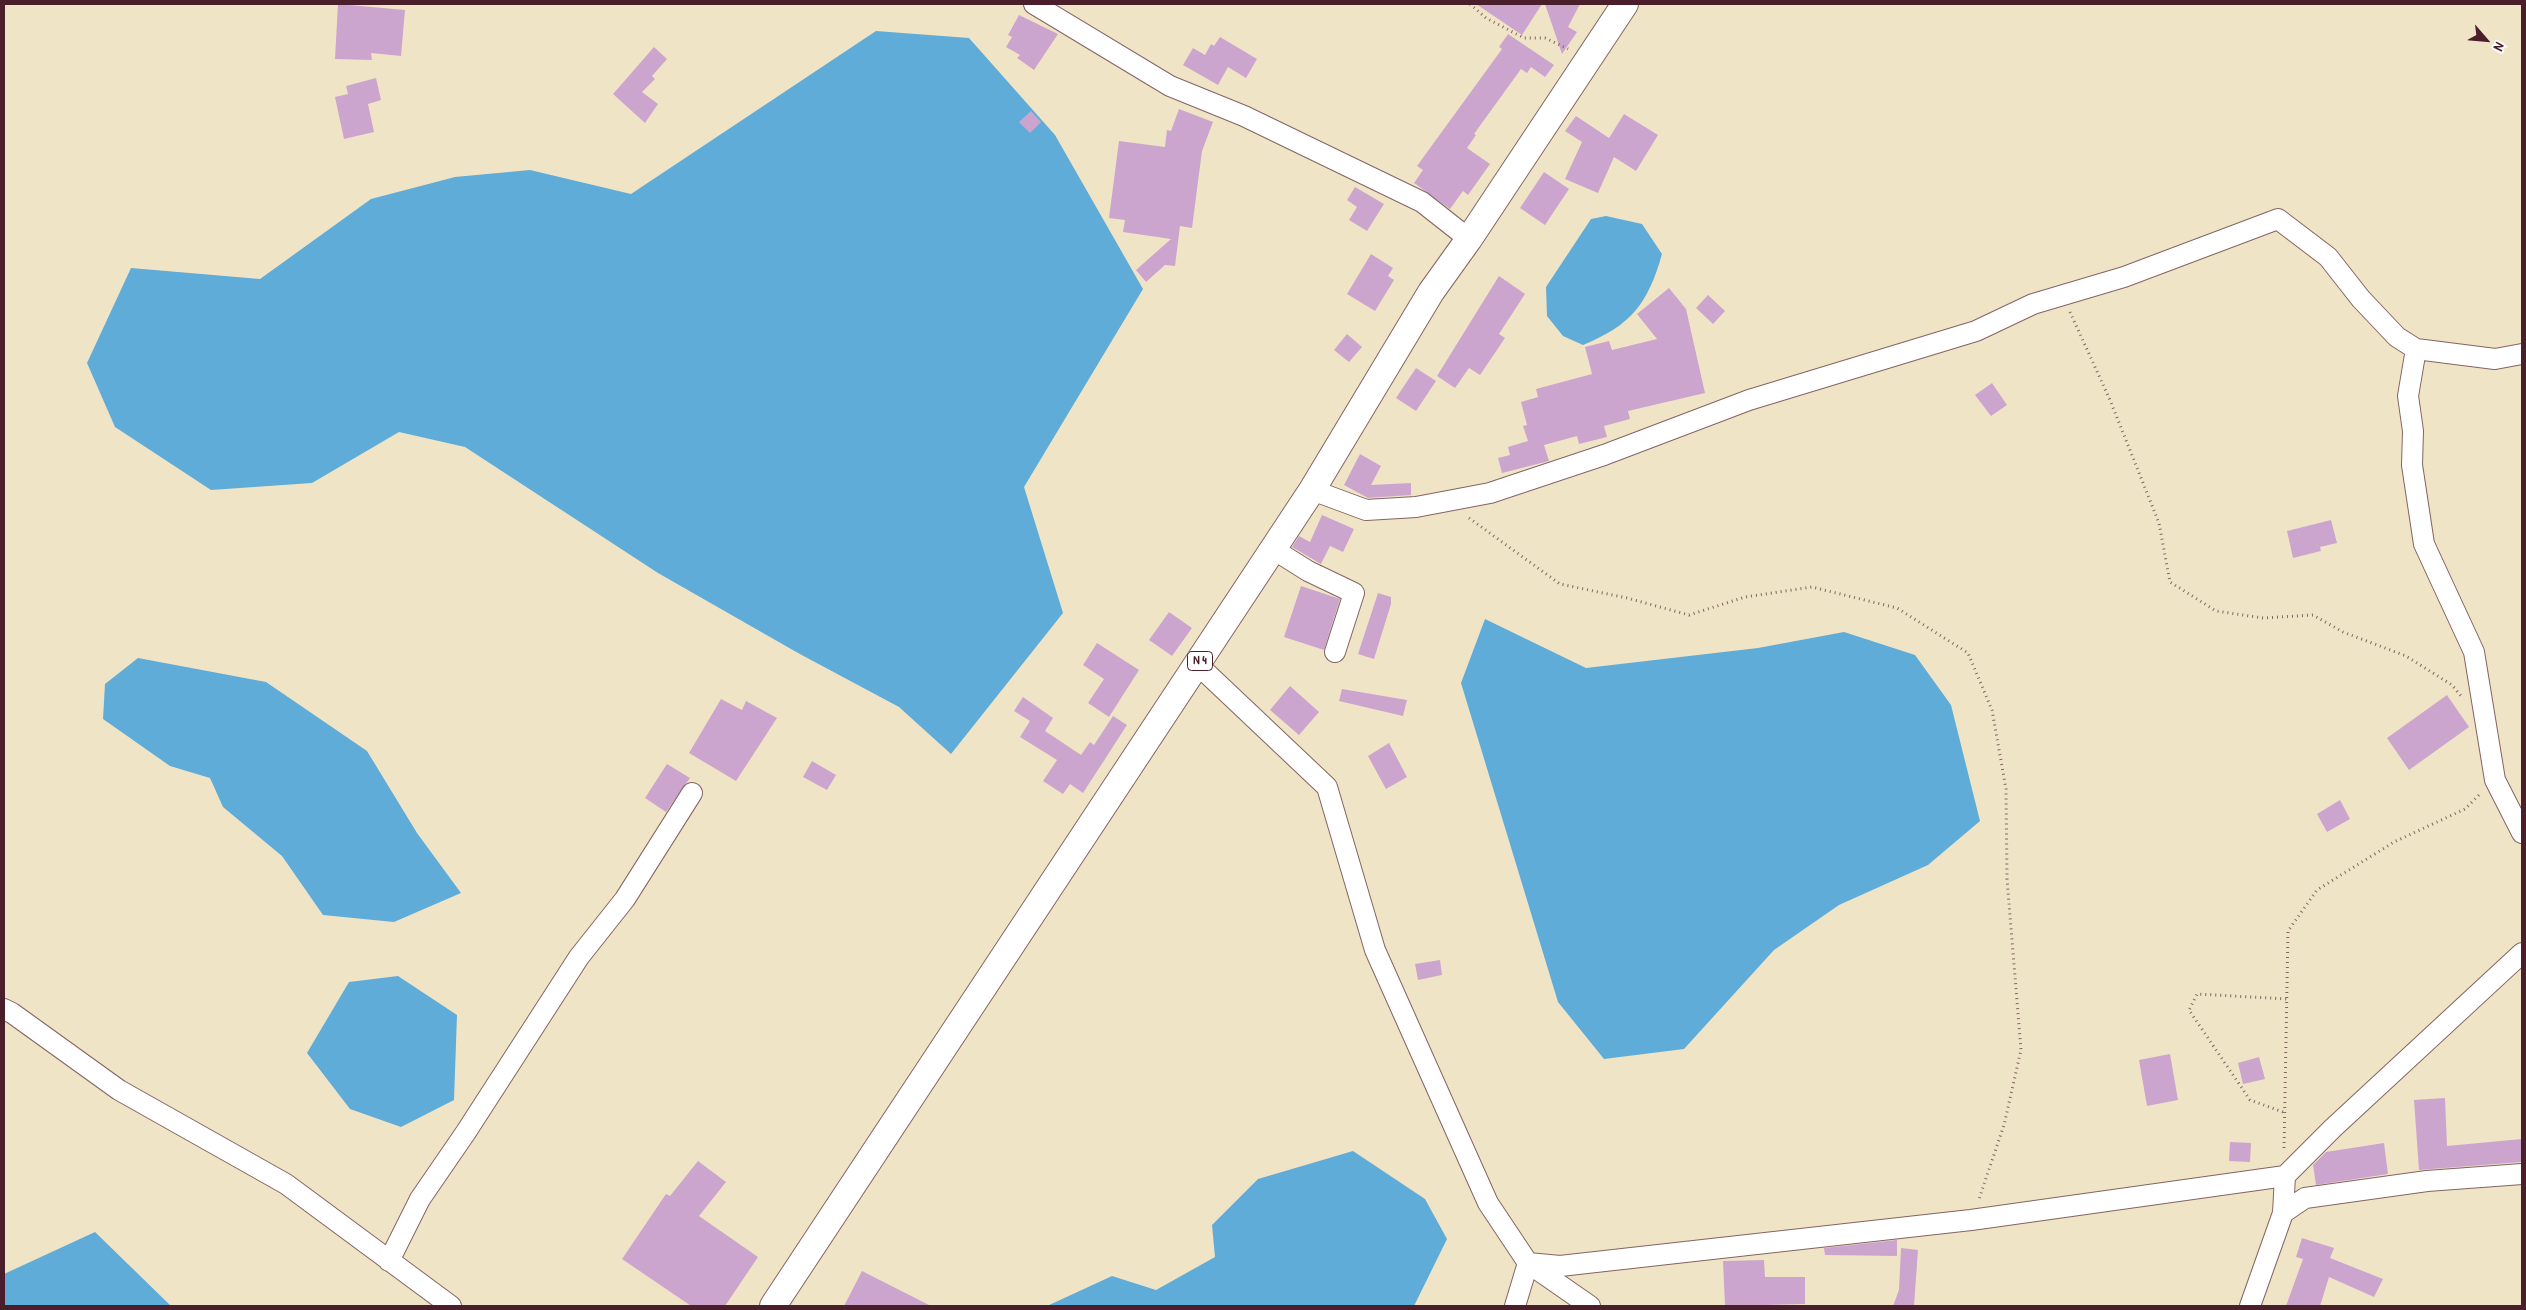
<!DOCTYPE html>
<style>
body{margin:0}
#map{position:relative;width:2526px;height:1310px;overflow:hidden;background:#f0e4c7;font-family:"Patrick Hand",sans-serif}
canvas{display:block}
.frame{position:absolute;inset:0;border:5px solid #4a1f2b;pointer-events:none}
.north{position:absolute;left:2461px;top:15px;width:50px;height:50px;-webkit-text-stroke:4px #fff;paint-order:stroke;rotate:117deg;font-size:14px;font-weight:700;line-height:20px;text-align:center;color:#4a1f2b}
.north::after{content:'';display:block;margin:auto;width:18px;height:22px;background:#4a1f2b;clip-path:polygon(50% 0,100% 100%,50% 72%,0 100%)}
</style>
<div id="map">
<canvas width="2526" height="1310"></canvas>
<div class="frame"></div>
<div class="north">N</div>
</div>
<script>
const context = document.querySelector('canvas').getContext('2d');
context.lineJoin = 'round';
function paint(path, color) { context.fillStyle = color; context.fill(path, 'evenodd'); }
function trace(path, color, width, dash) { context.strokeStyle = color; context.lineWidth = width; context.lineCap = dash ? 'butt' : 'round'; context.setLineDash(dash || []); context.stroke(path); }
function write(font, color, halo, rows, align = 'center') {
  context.font = font + ' "Patrick Hand",sans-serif'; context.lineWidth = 4; context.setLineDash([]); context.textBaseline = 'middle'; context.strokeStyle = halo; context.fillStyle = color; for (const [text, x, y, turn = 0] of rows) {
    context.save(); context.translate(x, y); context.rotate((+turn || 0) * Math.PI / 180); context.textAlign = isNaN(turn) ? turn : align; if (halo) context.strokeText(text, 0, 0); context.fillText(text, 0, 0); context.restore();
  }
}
const water = new Path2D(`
 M876,31L969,38L1055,135L1143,289L1024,487L1063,613L951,754L899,707L798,653L658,573L465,447L399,432L312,483L211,490L115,427L87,363L131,268L260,279L371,199L455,177L530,170L631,194Z
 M1606,216L1642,224L1662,254C1648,303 1632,325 1583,345L1563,336L1547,316L1546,287L1591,219Z
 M1485,619L1586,668L1758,648L1844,632L1915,655L1951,705L1980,821L1928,865L1839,905L1774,950L1684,1049L1604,1059L1558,1002L1461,683Z
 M138,658L266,682L367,751L417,833L461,893L394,922L323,915L282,856L223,807L210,778L170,766L103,719L105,684Z
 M398,976L457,1015L454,1100L401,1127L350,1109L307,1053L349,982Z
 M1353,1151L1425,1199L1447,1239L1414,1306H1047L1112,1276L1156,1290L1215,1257L1212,1225L1258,1179Z
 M95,1232L171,1306H4V1274Z`);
const building = new Path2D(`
 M338,4L405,10L401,56L371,53L372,60L335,59Z
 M1476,4H1542L1522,35Z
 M1545,4H1580L1568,27L1577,32L1562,54Z
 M1019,15L1058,34L1034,70L1017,58L1020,55L1006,47L1012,37L1008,35Z
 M1508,34L1554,65L1545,77L1531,67L1527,73L1521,69L1474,134L1476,135L1467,148L1490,164L1468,195L1463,191L1450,209L1414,183L1423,170L1417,166L1502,49L1499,47Z
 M1220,37L1257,59L1246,78L1228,67L1218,85L1183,65L1193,48L1205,55L1211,44L1214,46Z
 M654,47L667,59L652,76L655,79L642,92L658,104L645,123L613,94Z
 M376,78L381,100L368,104L374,132L344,139L335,97L348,94L346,86Z
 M1179,109L1213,122L1202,151L1192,228L1180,226L1175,266L1165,265L1146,282L1136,270L1171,239L1123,232L1125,220L1109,218L1119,141L1165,147L1167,130L1171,131Z
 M1031,111L1041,122L1030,133L1019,122Z
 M1624,114L1658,135L1636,171L1614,157L1598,193L1565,179L1582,142L1565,131L1576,116L1609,138Z
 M1544,172L1569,189L1545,225L1520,208Z
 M1355,187L1384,204L1367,231L1349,220L1357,207L1347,200Z
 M1371,254L1393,268L1388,276L1394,280L1375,311L1347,294Z
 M1499,276L1525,294L1499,334L1505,338L1480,375L1469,368L1455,388L1437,376Z
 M1669,288L1686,309L1705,393L1628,411L1630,419L1604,426L1607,437L1579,444L1577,436L1544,445L1549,461L1502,473L1498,458L1510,455L1508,447L1528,441L1523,426L1527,425L1521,402L1538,397L1536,389L1592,374L1585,347L1609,341L1612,350L1657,339L1637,314Z
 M1708,295L1725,311L1713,324L1696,308Z
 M1347,334L1362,347L1349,362L1334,350Z
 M1416,368L1436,381L1416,411L1396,398Z
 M1992,383L2007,405L1991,416L1975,395Z
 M1360,454L1381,466L1371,485L1411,483V495L1368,498L1344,485Z
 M1322,515L1354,529L1343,552L1330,546L1321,564L1292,547L1299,536L1310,542Z
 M2331,520L2337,543L2320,547L2321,551L2293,558L2287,531Z
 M1301,586L1340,599L1324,650L1284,637Z
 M1378,593L1391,597V604L1374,659L1358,654Z
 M1169,612L1192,628L1172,656L1149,640Z
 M1097,643L1139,670L1109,717L1088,703L1104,679L1083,665Z
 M1290,686L1319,712L1299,735L1270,710Z
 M1342,689L1407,700L1403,716L1339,701Z
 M2447,695L2469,727L2409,770L2387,738Z
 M1023,697L1053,718L1045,731L1081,755L1090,742L1094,745L1113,716L1127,725L1083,793L1070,784L1063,794L1043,781L1057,760L1020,737L1030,721L1014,711Z
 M721,699L742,710L746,701L777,718L736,781L689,753Z
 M1389,743L1407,777L1386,789L1368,756Z
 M812,761L836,775L827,790L803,777Z
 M667,764L690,778L666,812L645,798Z
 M2340,800L2350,819L2327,832L2317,814Z
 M1440,960L1442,975L1418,980L1415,964Z
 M2170,1054L2178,1100L2147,1106L2139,1060Z
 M2259,1057L2265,1079L2243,1084L2238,1063Z
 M2445,1098L2447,1146L2522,1139V1162L2419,1170L2414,1100Z
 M2230,1142L2251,1143L2250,1162L2229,1161Z
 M2384,1143L2388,1174L2316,1185L2313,1165L2326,1152Z
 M698,1161L726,1182L699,1216L758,1257L725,1306H691L622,1259L666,1194L670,1196Z
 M2302,1238L2334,1248L2330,1258L2383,1279L2374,1297L2329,1277L2320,1306H2286L2303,1259L2296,1257Z
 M1897,1240V1256L1825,1255L1824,1248Z
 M1901,1248L1918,1250L1914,1306H1893L1899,1290Z
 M1764,1260L1765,1277H1805V1304L1725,1306L1723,1261Z
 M862,1271L931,1306H844Z`);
const path = new Path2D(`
 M1470,4L1486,18L1524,38H1545L1568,49
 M2070,312L2110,400L2159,523L2170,582L2216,611L2263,618L2313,615L2343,632L2406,656L2452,685L2461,696
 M1469,518L1560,584L1627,598L1689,615L1745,597L1812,587L1897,608L1968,653L1992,710L2006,789L2007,879L2021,1050L2004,1125L1979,1199
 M2283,1112L2250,1100L2189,1010L2197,994L2287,999
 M2284,1148L2288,931L2317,890L2394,842L2465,809L2481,793`);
const minor = new Path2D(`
 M1034,4L1170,86L1244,116L1422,202L1469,239
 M2416,349L2408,396L2413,431L2412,465L2424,544L2474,652L2495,780L2522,833
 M1312,490L1366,510L1416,507L1490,493L1604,455L1749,400L1976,331L2033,304L2124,277L2278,219L2328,257L2361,299L2397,337L2416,349L2495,359L2522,354
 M1273,549L1308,571L1354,593L1335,652
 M1197,664L1327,787L1375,950L1488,1203L1528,1263L1590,1306
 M4,1009L12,1013L119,1090L286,1184L451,1306
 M2283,1213L2305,1198L2427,1181L2522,1174
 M389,1261L420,1199L466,1132L579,957L625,899L692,793
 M1515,1306L1528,1263L1560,1266L1971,1220L2285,1176L2333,1128L2522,953
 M2250,1306L2283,1213L2285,1176`);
const major = new Path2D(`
 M773,1306L1312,490L1431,292L1469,239L1625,4`);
const shields = [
 [1200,661,25]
];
const shieldNames = [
 ["N 4",1200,661]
];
paint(water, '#5facd8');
paint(building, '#cca5ce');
trace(minor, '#846462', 22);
trace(major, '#846462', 28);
trace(path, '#846462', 3, [1, 4]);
trace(minor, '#fff', 20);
trace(major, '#fff', 26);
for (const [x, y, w] of shields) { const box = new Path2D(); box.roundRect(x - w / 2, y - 9.5, w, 19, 4); context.fillStyle = '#fff'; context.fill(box); trace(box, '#4a1f2b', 1); }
write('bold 12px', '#4a1f2b', null, shieldNames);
</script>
